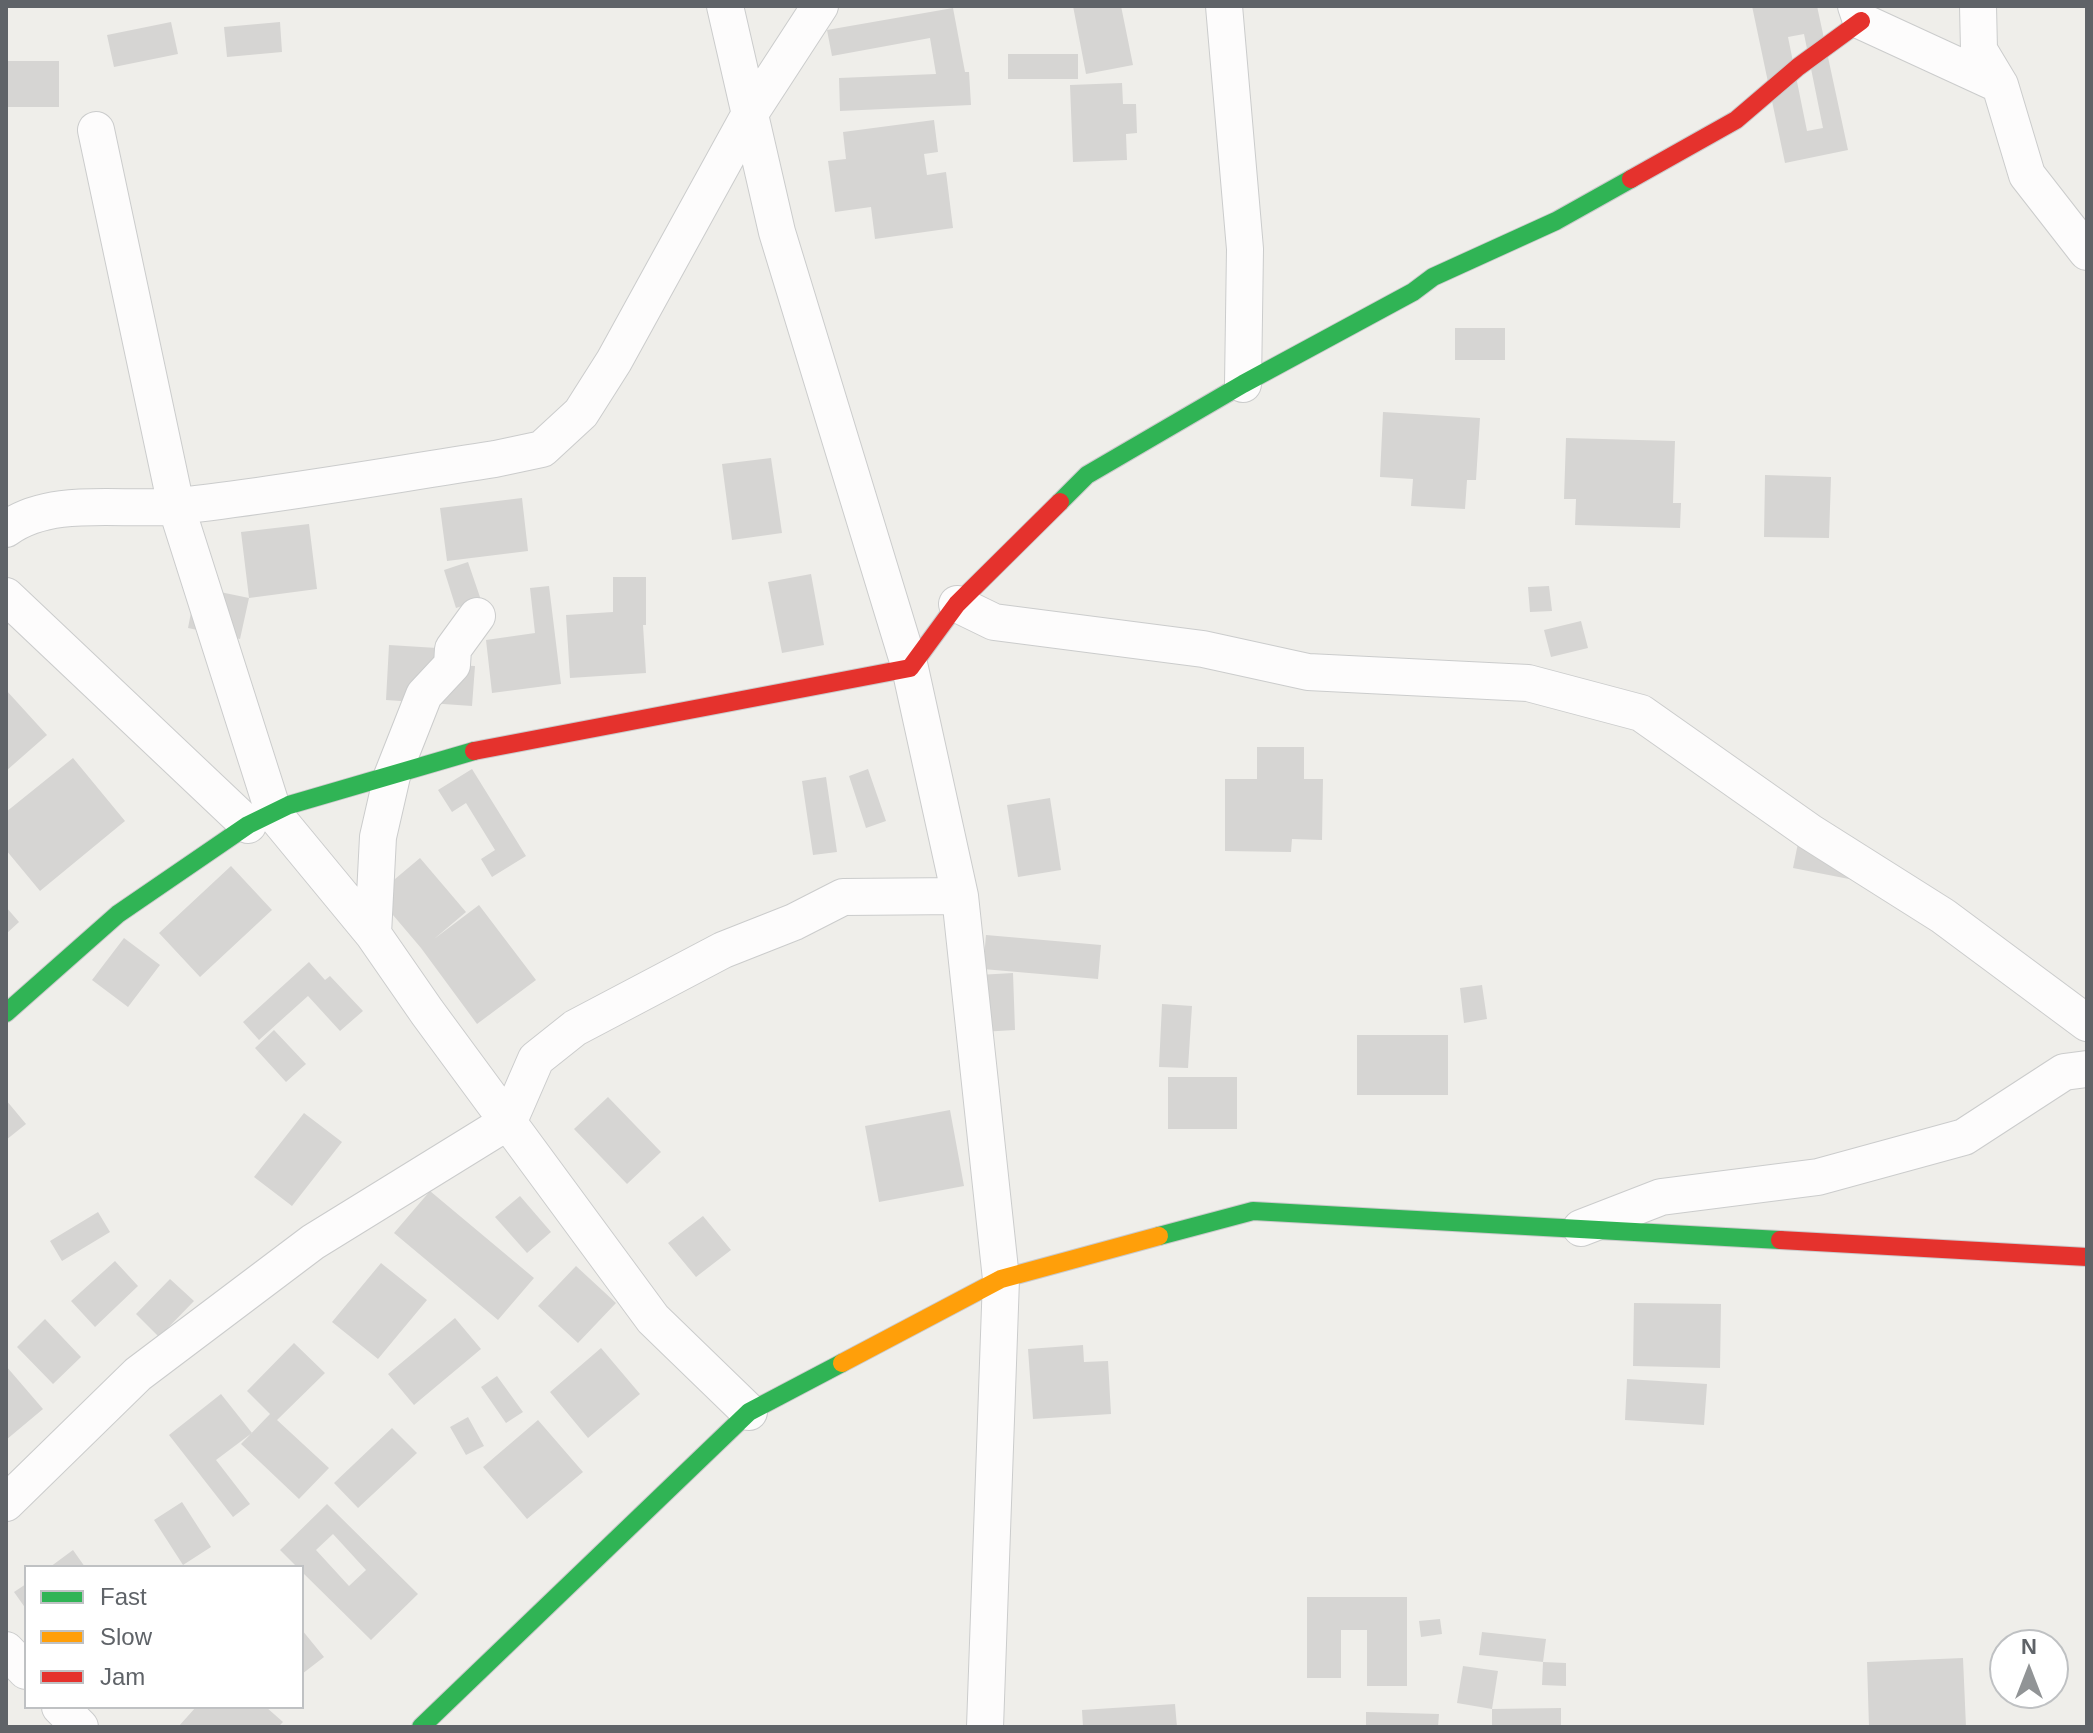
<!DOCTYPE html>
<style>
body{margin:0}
#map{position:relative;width:2093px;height:1733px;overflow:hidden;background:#efeeea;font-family:Helvetica,sans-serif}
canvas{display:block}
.frame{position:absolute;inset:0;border:8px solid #5f6368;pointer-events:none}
.legend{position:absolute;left:24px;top:1565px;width:280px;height:144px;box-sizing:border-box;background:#fff;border:2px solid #bfc1c3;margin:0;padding:10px 14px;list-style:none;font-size:24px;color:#5f6368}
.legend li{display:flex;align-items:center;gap:16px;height:40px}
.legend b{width:40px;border:2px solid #bfc1c3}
.north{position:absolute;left:1989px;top:1629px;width:80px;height:80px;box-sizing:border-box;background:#fff;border:2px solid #bfc1c3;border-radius:50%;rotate:0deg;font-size:22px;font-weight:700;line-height:32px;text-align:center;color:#5f6368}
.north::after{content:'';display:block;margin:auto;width:28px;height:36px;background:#919496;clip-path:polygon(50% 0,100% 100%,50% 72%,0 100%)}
</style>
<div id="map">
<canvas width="2093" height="1733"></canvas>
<div class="frame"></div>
<ul class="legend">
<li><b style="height:10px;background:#30b455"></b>Fast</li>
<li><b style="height:10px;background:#ff9f0a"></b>Slow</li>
<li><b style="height:10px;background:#e5322d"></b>Jam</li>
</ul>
<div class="north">N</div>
</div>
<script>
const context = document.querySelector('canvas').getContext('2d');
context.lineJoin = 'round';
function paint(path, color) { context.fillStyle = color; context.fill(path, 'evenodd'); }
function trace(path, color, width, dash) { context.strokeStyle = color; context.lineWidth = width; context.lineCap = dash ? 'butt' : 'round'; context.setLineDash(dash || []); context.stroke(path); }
const building = new Path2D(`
 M1073,6H1121L1133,65L1086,74Z
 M1752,6H1817L1848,150L1785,163ZM1804,34L1823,128L1807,131L1788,37Z
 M953,8L965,72H969L971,105L840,111L839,78L936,74L930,38L832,56L827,30Z
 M171,22L178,54L114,67L107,35Z
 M280,22L282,52L227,57L224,27Z
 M1008,54H1078V79H1008Z
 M6,61H59V107H6Z
 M1122,83L1123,104H1136L1137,133L1126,134L1127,160L1073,162L1070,85Z
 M934,120L938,152L924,154L927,175L946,172L953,228L875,239L871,207L835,212L828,161L846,159L843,132Z
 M1455,328H1505V360H1455Z
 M1383,412L1480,418L1476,480H1467L1465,509L1411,506L1413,479L1380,477Z
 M1566,438L1675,441L1673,503H1681L1680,528L1575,525L1576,499H1564Z
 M771,458L782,533L732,540L722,464Z
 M1765,475L1831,477L1829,538L1764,537Z
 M522,498L528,551L447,561L440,508Z
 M309,524L317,589L249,598L240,639L188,628L196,587L249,598L241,532Z
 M468,562L481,600L456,608L444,570Z
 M811,574L824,645L782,653L768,582Z
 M613,577H646V625H643L646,673L570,678L566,615L613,612Z
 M549,586L561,684L492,693L486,640L535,633L530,588Z
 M1549,586L1552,611L1530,612L1528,587Z
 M1581,621L1588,648L1551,657L1544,630Z
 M389,645L453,649L452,665L475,666L472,706L386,700Z
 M6,690L47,735L6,771Z
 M1257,747H1304V779H1323L1322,840L1292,839L1291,852L1225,851V779H1257Z
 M73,758L125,821L40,891L6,850V812Z
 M472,769L526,856L492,877L481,859L495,850L466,803L452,812L438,790Z
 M868,769L886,821L866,828L849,776Z
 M826,777L837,852L813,855L802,781Z
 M1050,798L1061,870L1018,877L1007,805Z
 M1798,843L1854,855L1849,879L1793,868Z
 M420,858L466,912L434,939L479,905L536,980L477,1024L421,948L376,895Z
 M231,866L272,910L200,977L159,933Z
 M6,907L19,922L6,934Z
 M986,935L1101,945L1098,979L983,969Z
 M124,938L160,965L128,1007L92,980Z
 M309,962L325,980L330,976L363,1011L340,1031L308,996L259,1040L243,1022Z
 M1013,973L1015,1030L981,1032L978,975Z
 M1482,985L1487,1019L1464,1023L1460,988Z
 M1162,1004L1192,1006L1188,1068L1159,1067Z
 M274,1030L306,1064L286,1082L255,1048Z
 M1357,1035H1448V1095H1357Z
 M1168,1077H1237V1129H1168Z
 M608,1097L661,1152L627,1184L574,1129Z
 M6,1100L26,1124L6,1140Z
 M950,1110L964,1186L879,1202L865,1126Z
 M304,1113L342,1142L292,1206L254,1177Z
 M430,1191L534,1278L498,1320L394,1233Z
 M520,1196L551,1232L527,1253L495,1217Z
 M98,1212L110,1232L62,1261L50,1241Z
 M703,1216L731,1250L696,1277L668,1243Z
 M115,1261L138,1286L95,1327L71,1301Z
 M381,1263L427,1300L378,1359L332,1322Z
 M576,1266L616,1303L578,1343L538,1306Z
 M170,1279L194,1301L159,1337L136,1314Z
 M1634,1303L1721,1304L1720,1368L1633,1366Z
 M455,1318L481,1349L414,1405L388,1374Z
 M45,1319L81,1357L53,1384L17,1347Z
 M294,1343L325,1373L277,1420L329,1468L299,1499L241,1444L270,1414L247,1391Z
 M1083,1345L1084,1362L1108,1361L1111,1414L1033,1419L1028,1349Z
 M601,1348L640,1394L588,1438L550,1392Z
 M6,1366L43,1409L6,1440Z
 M497,1376L523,1412L506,1423L481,1387Z
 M1627,1379L1707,1384L1704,1425L1625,1420Z
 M221,1394L252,1433L216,1460L250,1504L233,1517L169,1435Z
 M468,1417L484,1446L466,1455L450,1427Z
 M538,1420L583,1472L527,1519L483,1467Z
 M392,1428L417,1453L358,1508L334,1483Z
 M182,1502L211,1547L183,1565L154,1520Z
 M327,1504L418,1594L371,1640L302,1572V1567H297L280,1550ZM333,1534L366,1570L349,1586L316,1550Z
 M73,1550L85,1567H50Z
 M26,1584V1609L14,1592Z
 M1307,1597H1407V1686H1367V1630H1341V1678H1307Z
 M1440,1619L1442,1634L1421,1637L1419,1621Z
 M302,1630L324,1657L302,1674Z
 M1482,1632L1546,1639L1543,1662L1479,1655Z
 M1963,1658L1966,1727H1869L1867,1662Z
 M1543,1662L1566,1663V1686L1542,1685Z
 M1463,1666L1498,1671L1492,1709L1561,1708V1727H1492V1709L1457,1703Z
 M1175,1704L1177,1727H1083L1082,1710Z
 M196,1707H266L283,1722L278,1727H178Z
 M1366,1712L1439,1714L1438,1727H1366Z`);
const street = new Path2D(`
 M725,6L777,232L910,668L960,896L1001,1279L985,1727
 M1224,6L1245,249L1243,384
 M1856,6L1861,21L2000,85
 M1978,6L1979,50L2000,85L2027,175L2087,252
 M96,130L176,506L274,814L373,934L427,1012L653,1319L749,1412
 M6,529C53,495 124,512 179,506C285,494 390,475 495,459L542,449L581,413L614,361L751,112L820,6
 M6,596L248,825
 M957,604L994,622L1203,649L1308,672L1528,683L1641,713L1810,832L1943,916L2087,1023
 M373,934L378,837L392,776L424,695L452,665L453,649L477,616
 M1581,1228L1661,1197L1818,1177L1964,1137L2064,1072L2087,1069
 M6,1503L138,1374L313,1242L509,1121L536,1059L575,1028L723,950L794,922L843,897L960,896
 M6,1650L26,1671
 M60,1707L80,1727`);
const fast = new Path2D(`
 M1060,502L1087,475L1243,384L1413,292L1433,277L1556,221L1631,179
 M6,1013L118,914L248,825L289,805L474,751
 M1159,1236L1253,1211L1780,1240
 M421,1727L749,1412L842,1363`);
const slow = new Path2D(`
 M842,1363L1001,1279L1159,1236`);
const jam = new Path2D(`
 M1631,179L1736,120L1798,67L1861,21
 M474,751L910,668L957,604L1060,502
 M1780,1240L2087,1257`);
paint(building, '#d6d5d3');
trace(street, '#cbcccc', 38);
trace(fast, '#cacacb', 20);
trace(slow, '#cacacb', 20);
trace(jam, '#cacacb', 20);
trace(street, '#fdfcfc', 36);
trace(fast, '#30b455', 18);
trace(slow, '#ff9f0a', 18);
trace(jam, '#e5322d', 18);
</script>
